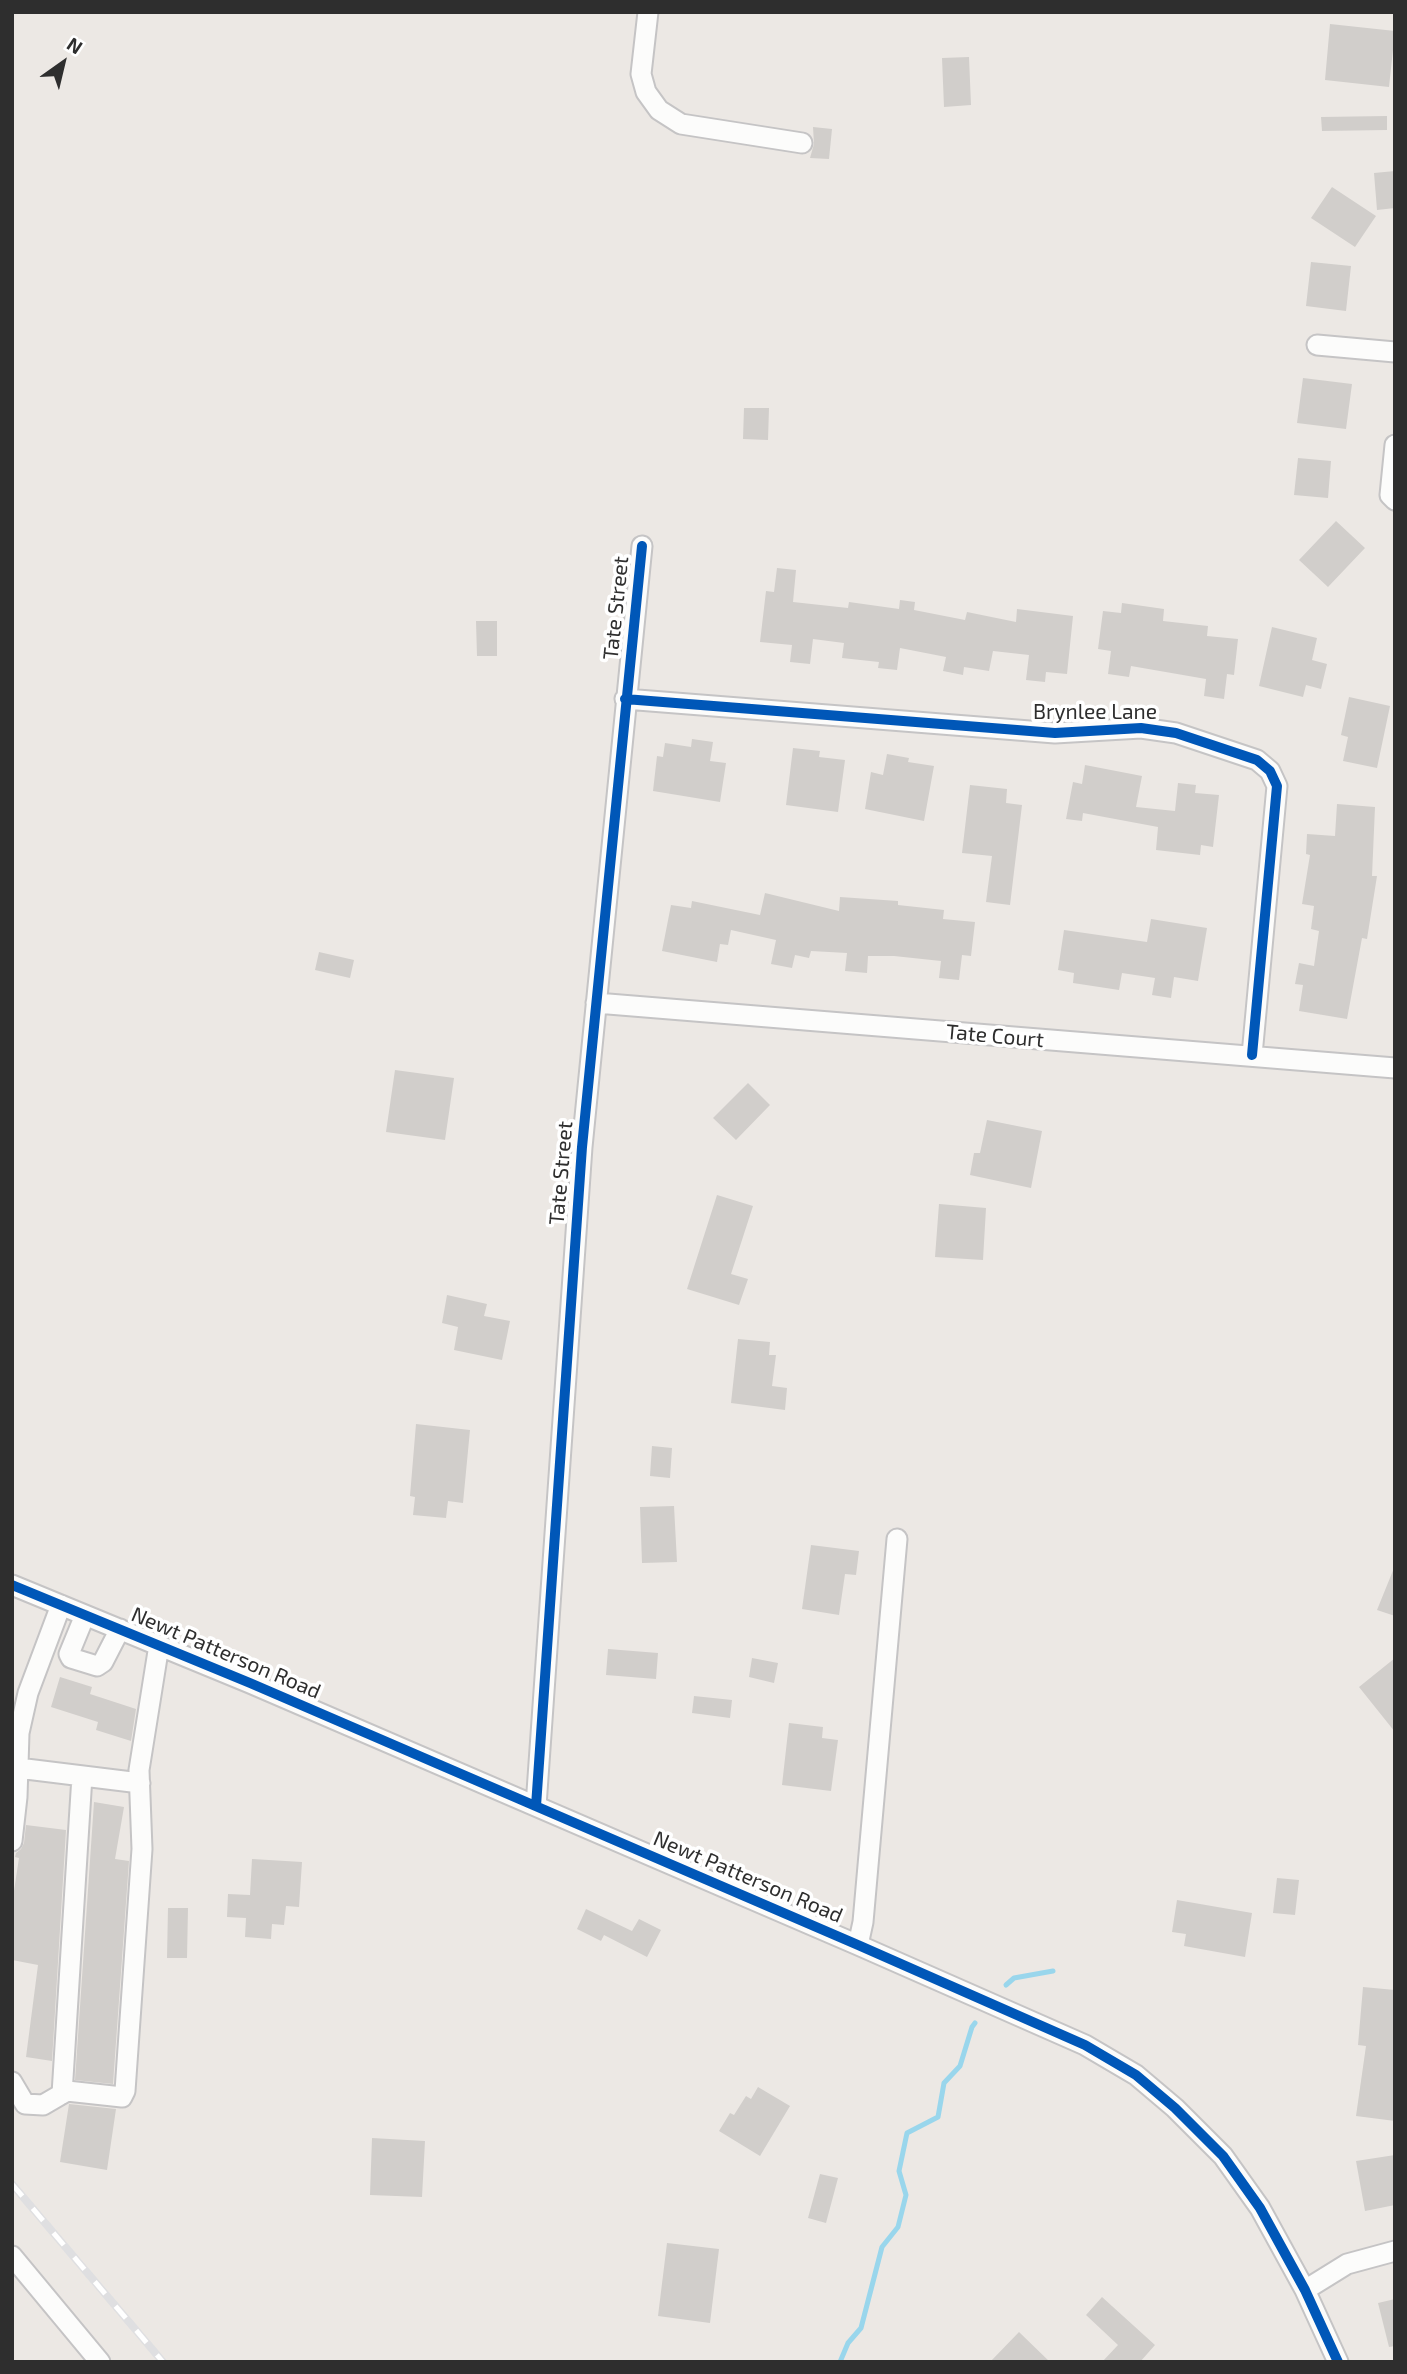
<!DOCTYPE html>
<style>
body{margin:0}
#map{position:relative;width:1407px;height:2374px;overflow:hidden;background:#ece8e4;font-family:"Exo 2",sans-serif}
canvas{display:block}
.frame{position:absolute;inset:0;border:14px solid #2e2e2e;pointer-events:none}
.north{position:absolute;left:28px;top:28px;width:70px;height:70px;-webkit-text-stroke:5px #fff;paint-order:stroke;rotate:34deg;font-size:19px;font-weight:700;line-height:28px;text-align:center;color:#2e2e2e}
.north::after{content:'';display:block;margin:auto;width:24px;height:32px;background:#2e2e2e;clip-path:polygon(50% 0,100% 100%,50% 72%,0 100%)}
</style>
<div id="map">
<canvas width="1407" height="2374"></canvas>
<div class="frame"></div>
<div class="north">N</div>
</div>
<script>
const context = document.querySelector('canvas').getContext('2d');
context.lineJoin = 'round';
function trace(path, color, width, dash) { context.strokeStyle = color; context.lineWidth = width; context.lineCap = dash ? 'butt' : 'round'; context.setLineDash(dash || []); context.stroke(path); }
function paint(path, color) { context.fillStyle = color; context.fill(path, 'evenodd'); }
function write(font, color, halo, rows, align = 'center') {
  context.font = font + ' "Exo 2",sans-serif'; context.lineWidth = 7; context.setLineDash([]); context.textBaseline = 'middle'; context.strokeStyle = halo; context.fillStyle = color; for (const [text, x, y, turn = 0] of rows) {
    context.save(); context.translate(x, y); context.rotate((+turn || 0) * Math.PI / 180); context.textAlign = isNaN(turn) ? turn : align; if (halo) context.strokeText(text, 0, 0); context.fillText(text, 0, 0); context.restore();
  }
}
const stream = new Path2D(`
 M1006,1985L1014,1978L1053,1971
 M840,2362L848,2343L861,2328L882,2247L898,2227L906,2195L899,2171L907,2133L938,2117L944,2083L960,2066L972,2027L975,2023`);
const building = new Path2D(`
 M1330,24L1395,31L1389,87L1325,80Z
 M969,57L971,105L944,107L942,58Z
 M1387,116V130L1322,131L1321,117Z
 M813,127L832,129L829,159L810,158L814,144Z
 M1395,171V208L1377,210L1374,173Z
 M1332,187L1376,216L1355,247L1311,218Z
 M1311,262L1351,266L1346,311L1306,306Z
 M1303,378L1352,384L1346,429L1297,423Z
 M744,408H769L768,440L743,439Z
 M1298,458L1331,461L1328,498L1294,495Z
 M1336,521L1365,548L1328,587L1299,560Z
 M777,568L796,570L793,602L848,608L849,602L899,609L900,600L915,602L914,610L965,620L967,612L1016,622L1017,609L1073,616L1067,674L1046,672L1045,682L1026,680L1029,655L993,651L989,671L964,667L963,675L943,671L946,657L900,648L897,670L878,668L879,662L842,658L844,643L813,639L810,664L790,662L792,645L760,642L766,591L774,592Z
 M1122,603L1164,609L1163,621L1208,626L1207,636L1238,639L1234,675L1227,674L1224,699L1204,696L1206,679L1131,666L1129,677L1108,674L1111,651L1098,649L1103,611L1121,613Z
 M476,621H497V656H477Z
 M1272,627L1317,638L1312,660L1327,664L1321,689L1306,685L1303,697L1259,686Z
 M1349,697L1390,706L1377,768L1343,761L1348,737L1341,735Z
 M692,739L713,742L710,761L726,763L720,802L653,791L657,756L663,757L665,743L691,747Z
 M793,748L820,751L819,757L845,760L838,812L786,805Z
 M887,754L909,758L908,762L934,766L924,821L865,809L871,772L883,775Z
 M1085,765L1142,776L1136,807L1175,811L1178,783L1196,785L1195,793L1219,795L1213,847L1201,845L1200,855L1156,850L1158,827L1083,813L1082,821L1066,819L1073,782L1082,784Z
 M970,785L1007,789L1006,803L1022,805L1010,905L986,902L992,856L962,853Z
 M1337,804L1375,807L1372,876H1377L1367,939L1362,938L1347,1019L1299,1011L1303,985L1295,984L1299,963L1314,966L1319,931L1311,929L1314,906L1302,904L1310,855L1306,854L1307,834L1335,836Z
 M765,893L839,911L840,897L898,901V905L944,910L943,919L975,922L971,956L962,955L959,980L939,978L941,961L894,956H868L867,973L845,971L847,953L811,951L809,958L795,955L792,968L771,964L776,940L731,930L728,945L720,944L717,962L662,951L671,905L691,908L692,901L760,915Z
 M1151,919L1207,928L1198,981L1174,977L1171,998L1152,995L1155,978L1122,973L1119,990L1073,983L1074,973L1058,970L1064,930L1147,942Z
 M319,952L354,960L350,978L315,970Z
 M395,1070L454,1078L445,1140L386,1132Z
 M748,1083L770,1105L736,1140L713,1118Z
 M987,1120L1042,1131L1031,1188L970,1175L974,1153H980Z
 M717,1195L753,1206L731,1274L748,1279L739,1305L687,1289Z
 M939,1204L986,1208L983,1260L935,1257Z
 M447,1295L487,1304L484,1316L510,1321L502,1360L454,1350L458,1327L442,1323Z
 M738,1339L770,1342L769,1355H776L772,1386L787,1388L785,1410L731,1403Z
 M416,1424L470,1430L463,1503L448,1501L446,1518L413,1515L415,1497L410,1496Z
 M652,1446L672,1448L670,1478L650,1476Z
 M674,1506L677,1562L642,1563L640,1507Z
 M811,1545L859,1551L856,1575L845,1574L839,1615L802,1609Z
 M1394,1568H1395V1616L1377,1610Z
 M608,1649L658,1653L656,1679L606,1675Z
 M752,1658L778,1663L774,1683L749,1677Z
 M1395,1658V1732L1359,1687Z
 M60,1677L92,1687L90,1694L136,1709L131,1741L96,1730L98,1722L51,1707Z
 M694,1696L732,1700L730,1718L692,1713Z
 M789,1723L823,1727L822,1738L838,1740L831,1791L782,1785Z
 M94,1802L124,1807L115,1859L129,1861L113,2084L75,2080Z
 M26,1825L66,1830L52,2061L26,2057L38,1965L12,1960V1904L19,1858L15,1857L16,1853L21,1849L24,1843Z
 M252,1859L302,1862L299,1907L286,1906L284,1925L272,1924L271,1939L245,1937L246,1918L227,1917L228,1894L250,1895Z
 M1277,1878L1299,1880L1295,1915L1273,1913Z
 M1177,1900L1252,1913L1245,1957L1184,1946L1186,1934L1172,1932Z
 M168,1908H188L187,1958H167Z
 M586,1909L632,1931L639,1919L661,1930L647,1957L604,1935L601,1941L577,1929Z
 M1363,1987L1395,1990V2121L1356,2116L1366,2046L1358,2045Z
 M758,2087L790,2106L760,2156L719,2131L730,2113L734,2115L746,2096L751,2099Z
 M69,2104L116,2109L107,2170L60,2162Z
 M372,2138L425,2141L422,2197L370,2195Z
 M1395,2155V2205L1365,2211L1356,2161Z
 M820,2174L838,2178L826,2223L808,2218Z
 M667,2243L719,2249L710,2323L658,2316Z
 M1102,2297L1155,2345L1140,2362H1102L1118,2345L1086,2315Z
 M1395,2299V2346L1389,2347L1378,2303Z
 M1019,2332L1050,2362H990Z`);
const minor = new Path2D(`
 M648,12L641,74L646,92L659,110L681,124L802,143
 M1317,345L1395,352
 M1395,445L1390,495L1395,500
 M625,699L1055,733L1141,728L1176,733L1257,760L1270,771L1277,786L1252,1055
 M596,1003L1395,1068
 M12,1585L250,1683L858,1945L1085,2045L1136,2075L1175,2108L1223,2156L1260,2208L1305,2290L1338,2362
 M85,1615L69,1654L71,1658L97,1666L103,1662L120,1629
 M18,1768L140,1783
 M536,1806L582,1147L642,546
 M12,1841L17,1797L19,1733L28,1693L61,1605
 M858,1945L863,1922L897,1539
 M12,2082L25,2104L43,2105L67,2091L122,2097L125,2091L142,1849L139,1770L159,1645
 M62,2094L82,1776
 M12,2256L100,2362
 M1305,2290L1347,2264L1395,2251`);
const rail = new Path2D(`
 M12,2184L163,2362`);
const cycleway = new Path2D(`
 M625,699L1055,733L1141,728L1176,733L1257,760L1270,771L1277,786L1252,1055
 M12,1585L250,1683L858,1945L1085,2045L1136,2075L1175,2108L1223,2156L1260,2208L1305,2290L1338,2362
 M536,1806L582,1147L642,546`);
const streetNames = [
 ["Tate Street",616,608,-84],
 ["Brynlee Lane",1095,712],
 ["Tate Court",995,1036,5],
 ["Tate Street",561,1173,-85],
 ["Newt Patterson Road",226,1653,23],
 ["Newt Patterson Road",748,1877,23]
];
trace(stream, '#99d6ec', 5);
paint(building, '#d1cecb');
trace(minor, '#c5c4c5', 23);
trace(minor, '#fcfcfb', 19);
trace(rail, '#dfdfe1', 8);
trace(rail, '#fff', 5, [16]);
trace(cycleway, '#0057b8', 10);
write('21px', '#2e2e2e', '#fff', streetNames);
</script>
